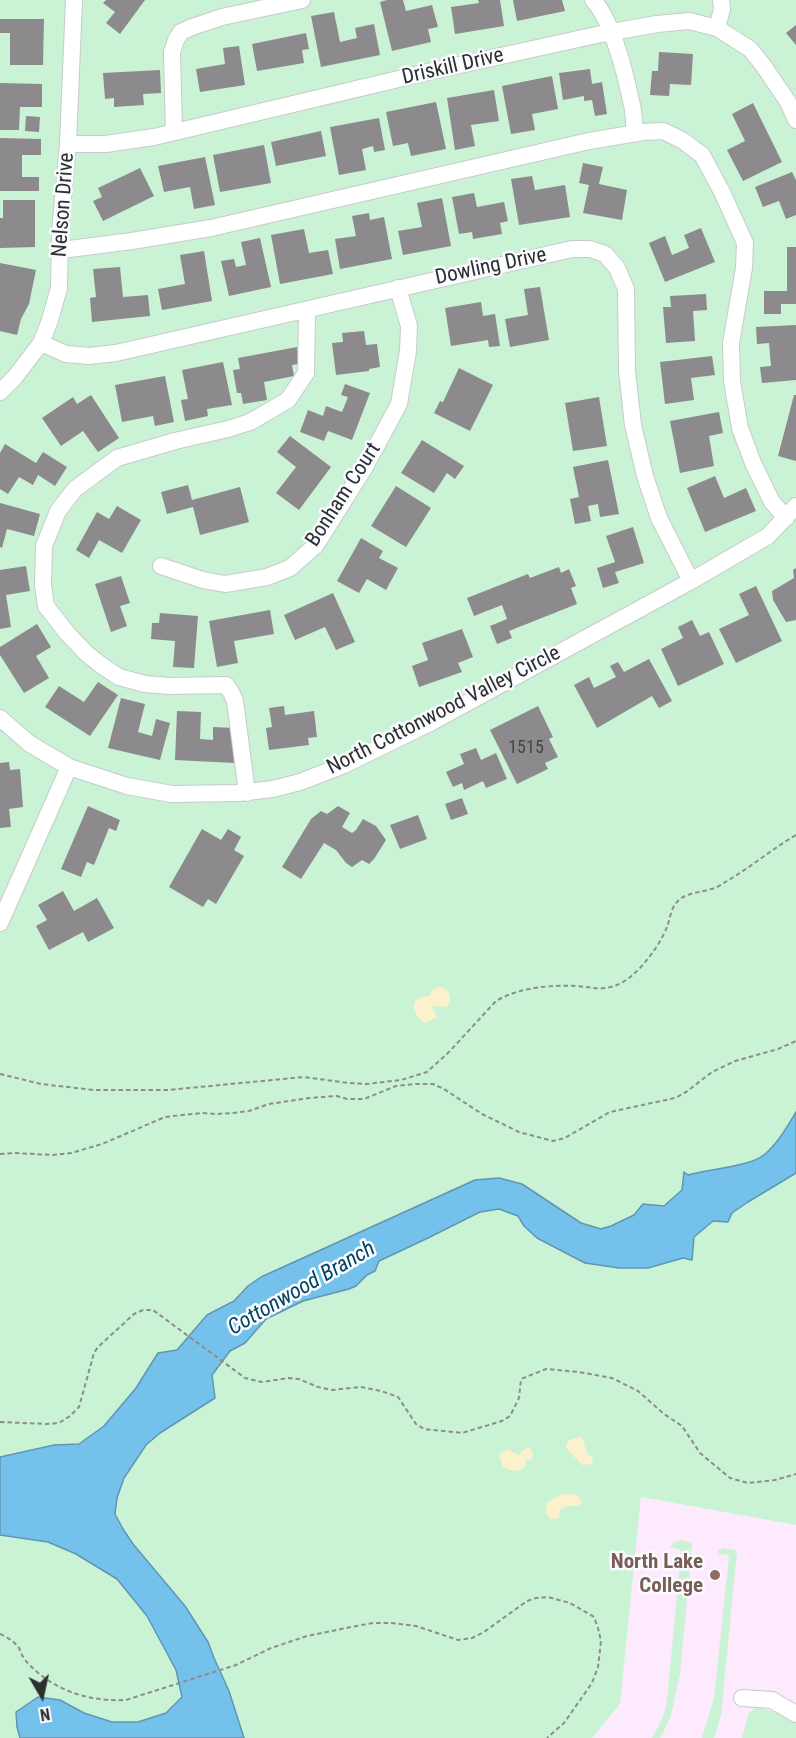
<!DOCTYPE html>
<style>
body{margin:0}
#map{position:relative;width:796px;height:1738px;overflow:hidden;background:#f9fbfe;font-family:"Roboto Condensed",sans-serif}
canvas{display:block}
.north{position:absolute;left:12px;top:1666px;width:60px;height:60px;-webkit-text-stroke:4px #f9fbfe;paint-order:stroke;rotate:171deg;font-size:16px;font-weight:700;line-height:24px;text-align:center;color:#2d2e2f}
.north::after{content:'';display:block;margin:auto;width:21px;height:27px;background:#2d2e2f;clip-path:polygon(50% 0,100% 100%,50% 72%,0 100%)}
</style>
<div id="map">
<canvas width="796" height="1738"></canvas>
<div class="north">N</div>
</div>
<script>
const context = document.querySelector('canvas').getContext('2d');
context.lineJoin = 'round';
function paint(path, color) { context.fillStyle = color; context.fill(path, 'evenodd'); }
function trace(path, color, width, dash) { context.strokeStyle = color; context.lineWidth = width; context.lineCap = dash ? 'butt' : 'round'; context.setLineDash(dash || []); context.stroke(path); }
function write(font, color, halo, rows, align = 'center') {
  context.font = font + ' "Roboto Condensed",sans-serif'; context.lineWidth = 5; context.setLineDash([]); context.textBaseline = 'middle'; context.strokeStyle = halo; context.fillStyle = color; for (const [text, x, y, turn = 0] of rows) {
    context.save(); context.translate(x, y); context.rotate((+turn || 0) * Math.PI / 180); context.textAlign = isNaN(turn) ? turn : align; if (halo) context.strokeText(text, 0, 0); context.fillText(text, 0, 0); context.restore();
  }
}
const education = new Path2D(`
 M641,1497L796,1525V1738H592L620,1704Z`);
const green = new Path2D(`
 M0,0H796V1525L641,1497L620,1704L592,1738H0Z
 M681,1540L691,1542L692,1545L680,1674L671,1715L662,1735L660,1738H652L663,1717L667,1701L681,1550L670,1547L673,1543Z
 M723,1548L735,1550L737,1552L721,1715L714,1738H702L714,1698L729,1556L728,1555L719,1554L718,1551Z
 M756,1707L776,1712L796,1723V1738H742L749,1713Z`);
const sand = new Path2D(`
 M439,987L446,989L450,995V1002L447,1007L434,1006L431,1007L435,1012L437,1017L425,1023C422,1020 416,1016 415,1011C410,1001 421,996 429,996L433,990Z
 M582,1437L587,1454L593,1457L592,1464L582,1465L567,1449L566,1444L571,1439Z
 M529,1447L533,1453L531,1459L525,1461L526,1466C518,1473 512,1471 503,1467L499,1456L503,1452L509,1449L514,1453L519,1455L523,1450Z
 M570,1494L577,1495L582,1502L579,1506H566L560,1510L559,1517L554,1519H550L546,1513L547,1503L560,1495Z`);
const water = new Path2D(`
 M796,1112V1173L748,1202L732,1213L728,1222L713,1221L694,1237L692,1260L683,1258L648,1268H619L585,1263L537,1238L524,1226L518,1216L499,1209L480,1212L428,1238L379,1261L375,1271L367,1275L356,1286L349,1289L303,1301L266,1319L245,1343L230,1351L212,1375L215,1398L160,1433L146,1445L124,1478L117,1498L115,1514L123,1529L133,1544L185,1606L208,1642L214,1658L229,1691L244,1738H20L17,1727L16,1712L38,1697L60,1700L84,1713L112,1722H138L166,1713L182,1697L176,1670L147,1616L117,1579L76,1554L48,1542L0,1535V1457L54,1445L79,1444L104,1426L136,1388L158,1353L177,1350L207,1315L234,1301L248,1286L261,1277L475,1180L499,1178L522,1184L581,1223L601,1229L611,1226L634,1215L643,1204L664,1206L682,1190L684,1172L688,1175C707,1169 751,1167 765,1154C778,1143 787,1127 796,1112Z`);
const building = new Path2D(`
 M106,0H145L120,34L106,23L115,12L103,3Z
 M387,0H403L406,11L432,5L438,27L428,29L431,42L392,51L380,2Z
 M478,0H500L504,26L455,34L451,7L479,3Z
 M513,0H562L565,11L517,21Z
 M334,12L340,42L357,38L355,28L374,24L380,55L321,67L311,16Z
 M0,19H44L43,65H10V33H0Z
 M796,25V45L786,33Z
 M306,33L309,49L302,50L304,63L257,71L252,44Z
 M239,46L245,85L200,92L196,69L225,64L223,48Z
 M659,52L693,54L691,85L670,84L669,96L650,95L652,71H658Z
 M590,69L592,84L602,82L607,114L595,116L592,100L584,101V96L563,100L559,73Z
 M160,70L161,93L143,94L144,105L114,107V98L105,99L103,73Z
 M552,76L558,109L532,114L535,130L511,134L502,86Z
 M0,83L42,84V107H20L19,130H0Z
 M494,90L499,121L471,125L475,146L455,150L447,98Z
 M436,102L446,149L411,156L408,143L393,146L386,112Z
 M753,103L782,162L743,181L727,150L745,141L732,114Z
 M26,116L40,117L39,132L25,131Z
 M379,118L385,150L374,152L373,146L362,149L366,170L339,175L330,127Z
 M321,131L326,156L276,166L271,142Z
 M0,138L41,139V155H22V177H39V191H0Z
 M264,145L271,183L220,192L213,155Z
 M205,157L215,205L194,209L190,187L164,192L158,166Z
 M583,163L603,167L599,184L627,190L622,220L583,213L589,185L579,183Z
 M140,168L154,196L103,221L93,201L102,197L98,188Z
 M792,172L796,180V215L786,219L779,201L763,207L755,187Z
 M532,176L535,190L565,185L570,217L519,225L511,179Z
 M474,193L477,207L504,202L508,221L500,223L502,234L473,239L472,232L459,234L452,197Z
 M442,198L451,246L403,255L398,231L422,227L417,203Z
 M3,200H35V247L0,248V218H3Z
 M369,213L370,220L384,217L392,259L340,269L335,239L356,236L352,216Z
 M701,228L715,262L665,282L649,243L665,236L672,255L689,248L684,235Z
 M304,229L309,253L328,250L333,274L280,284L271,235Z
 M260,238L271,287L229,296L221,261L234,259L236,267L246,265L241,242Z
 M787,247H796V304H781V314H764V291H787Z
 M204,251L212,301L162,310L158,289L185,284L180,255Z
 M0,263L36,270L29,304L21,319L17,335L0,331Z
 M120,267L123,297L148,295L150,316L92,322L90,298L96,297L93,269Z
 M540,287L549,340L510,347L505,319L528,315L524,289Z
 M706,294L707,310L693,311L695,341L666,343L663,307H671L670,296Z
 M481,302L483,316L495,314L500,346L489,347L488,340L451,346L445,308Z
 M796,325V380L762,383L760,367L771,366L769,343L757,344L756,327Z
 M364,331L366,345L377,344L380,367L369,369V371L336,375L332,343L343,342L342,333Z
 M297,347L300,364L292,365L294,376L264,382L267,400L243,404L241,393H237L233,370L240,369L238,358Z
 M712,356L715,375L691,378L694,400L665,404L660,362Z
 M223,362L232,405L207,409L208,416L185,421L181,400L188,399L182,370Z
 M459,368L493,385L470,431L434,413L440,401L443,402Z
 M165,376L174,422L155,426L153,416L122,422L115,385Z
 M345,384L370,393L352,440L328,431L324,441L300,432L308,410L323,416L326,406L342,412L348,397L341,395Z
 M91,395L119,438L98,452L83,431L61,446L42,418L73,397L77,404Z
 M794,395H796V461L778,456Z
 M599,397L607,446L573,451L565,403Z
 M719,412L723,433L709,436L714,466L680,473L670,421Z
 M290,436L331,467L299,510L276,493L296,467L277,452Z
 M422,440L464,466L455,479L447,473L434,493L401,473Z
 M5,444L36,463L43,452L67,467L55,486L38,475L33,485L19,477L8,494L0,489V453Z
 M608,460L619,514L600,517L598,504L588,506L591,521L575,524L570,499L579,497L573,467Z
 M715,476L724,498L746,488L756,511L705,532L687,488Z
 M188,485L192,500L240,487L249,522L200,535L193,507L167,514L161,492Z
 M396,486L431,508L406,547L371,526Z
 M0,503L40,514L34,536L7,529L2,548L0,547Z
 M117,506L141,520L122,553L99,540L89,558L76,550L97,512L109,519Z
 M633,527L644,563L615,572L619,583L603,588L597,568L615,562L606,536Z
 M361,538L383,551L379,558L398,568L386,590L367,579L359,593L337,581Z
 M26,566L30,591L6,595L11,627L0,629V570Z
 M559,567L561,573L569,569L576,586L571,588L577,604L509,631L512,638L497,644L490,626L507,619L502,605L474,616L467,598L528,574L530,578Z
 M796,568V620L786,622L773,600L772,591L794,578L793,570Z
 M121,576L130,603L120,606L127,626L111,632L95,584Z
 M756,586L782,641L736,663L719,629L749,615L739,594Z
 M333,593L355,642L336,650L325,627L295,640L284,615Z
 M270,610L274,634L234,641L238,663L217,667L209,621Z
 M160,613L198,616L194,668L173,667L175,641L151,639L152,623H159Z
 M692,620L700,636L709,632L724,664L678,686L661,649L683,638L678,627Z
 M37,624L51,647L36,656L49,678L24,693L0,655V647Z
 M462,629L473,657L458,663L462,672L419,687L412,666L428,660L422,643Z
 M649,659L672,701L659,708L652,696L597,728L574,685L589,677L594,688L616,677L610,666L618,662L624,672Z
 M98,682L118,695L90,736L45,707L59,686L84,702Z
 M121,698L145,704L138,732L152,736L156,719L170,723L160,760L108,748Z
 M284,706L285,715L314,711L317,737L308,738L309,745L269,750L266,728L272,727L269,708Z
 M538,706L553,737L549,739L558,757L545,763L548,769L517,784L490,730Z
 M177,711L201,712L200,739L213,740V727L235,728L234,763L175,760Z
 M476,748L481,760L496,753L507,779L486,788L483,781L464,790L462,783L453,787L446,772L464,764L460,754Z
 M9,762L10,770L20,769L23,807L9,809L11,827L0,828V763Z
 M462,798L468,814L451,820L445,804Z
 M88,806L120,820L116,831L109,828L94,865L87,862L81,877L61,869Z
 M338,806L350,813L342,827L352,833L356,830L363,819L376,826L386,840L374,859L369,864L362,860L352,867L346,863L336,850L324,843L301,879L282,867L311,819L321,811L327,814Z
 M418,815L427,839L400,849L390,825Z
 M202,829L221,840L228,829L241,837L234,850L244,856L216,904L208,899L203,907L169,887Z
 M63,891L74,911L97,898L114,928L88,942L83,932L49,950L36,926L47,920L38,905Z`);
const path = new Path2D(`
 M0,1074L41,1084L94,1090H168L304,1077L348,1083L367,1084L401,1080L427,1072L449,1052L496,1001C520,987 550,985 576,986C590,987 603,991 617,985C637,977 659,947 667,927C670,919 671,908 677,902C686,892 700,893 711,889C717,888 722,884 727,881C751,867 772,849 796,835
 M0,1154L15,1153L53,1155L71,1153L102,1144L165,1117L201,1113L216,1114L232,1113L249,1111L269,1104L309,1098L337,1096L347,1099H364L396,1086L414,1084H433L444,1089L482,1114L519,1132L553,1141L565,1138L610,1112L675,1098L686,1092L712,1072L735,1061L778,1049L796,1041
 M0,1422L47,1424L59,1423L70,1416L79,1407L94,1353L98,1347L134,1314L143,1310H153L245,1378L262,1382L289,1378L299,1379L318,1387L332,1390L361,1387L381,1391L398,1397L416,1424L424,1429L462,1433L502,1421L510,1416L519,1398L521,1379L546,1369L579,1372L612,1378L638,1391L664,1414L682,1426L700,1453L730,1478L748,1483L775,1480L796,1474
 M0,1634C7,1637 14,1641 19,1648C21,1652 22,1656 25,1660C51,1690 88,1702 126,1700L236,1665L271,1648L307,1636L351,1627L373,1623H392L416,1626L458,1640L472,1638L484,1632L527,1601L536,1598L548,1597L570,1603L594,1617L598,1628L601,1641L598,1667L592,1683L564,1723L547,1738`);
const minor = new Path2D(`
 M593,0C612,21 625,72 631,101C634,111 634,123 635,133
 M717,28L722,9L721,0
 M174,132L172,52L176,40L181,32L192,27L222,17L302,0
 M68,144H106L154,137L428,72L601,34L657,24L689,21L717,28L750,49L763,65L788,102L796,120
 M61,250L132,241L211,228L589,141L643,132L663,131L682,140L702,155L722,192L745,243L744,268L731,343L732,381L740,428L753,463L772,502L786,518
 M41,343L66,354L89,356L116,353L572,249H590L605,254L617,268L626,289L627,371L633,425L645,476L659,518L691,581
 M0,392L15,377L41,343L50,320L59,288L60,232L68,144L74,0
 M161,566L203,580L225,584L267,577L290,568L316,545L365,467L399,404L408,351L409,326L398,288
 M0,718L30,744L69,767L127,786L172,794L238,793L273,789L300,782L344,765L430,723L691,581L768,536L796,506
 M247,793L235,701L231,692L226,685L169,686L145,684L119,677L101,665L86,653L67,633L46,606L43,585L44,546L58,511L75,489L117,458L175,441L228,429L250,422L288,400L306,373L307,311
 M0,923L69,767
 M742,1698L772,1700L796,1714`);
const markers = [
 [715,1575,6,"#8d6e63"]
];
const numberNames = [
 ["1515",526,748]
];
const streetNames = [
 ["Driskill Drive",453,67,-13],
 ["Nelson Drive",64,205,-86],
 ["Dowling Drive",491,267,-12],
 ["Bonham Court",344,495,-57],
 ["North Cottonwood Valley Circle",444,711,-27]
];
const educationNames = [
 ["North Lake",703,1563],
 ["College",703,1587]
];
const waterNames = [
 ["Cottonwood Branch",302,1289,-30]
];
paint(education, '#fdeafc');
paint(green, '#caf3d5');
paint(sand, '#fbf2cc');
paint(water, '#74c2eb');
trace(water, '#5f96b3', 1.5);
paint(building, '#8c8a8d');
trace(minor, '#c8cacd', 18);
trace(path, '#8b8d8e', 2, [4.5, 3]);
trace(minor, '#fff', 16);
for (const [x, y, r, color] of markers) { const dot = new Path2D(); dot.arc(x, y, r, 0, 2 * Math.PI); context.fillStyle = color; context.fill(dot); trace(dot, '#f9fbfe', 2); }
write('18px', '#454546', null, numberNames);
write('21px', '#2d2e2f', '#f9fbfe', streetNames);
write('bold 21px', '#785e54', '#f9fbfe', educationNames, 'right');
write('italic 22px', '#004460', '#f9fbfe', waterNames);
</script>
